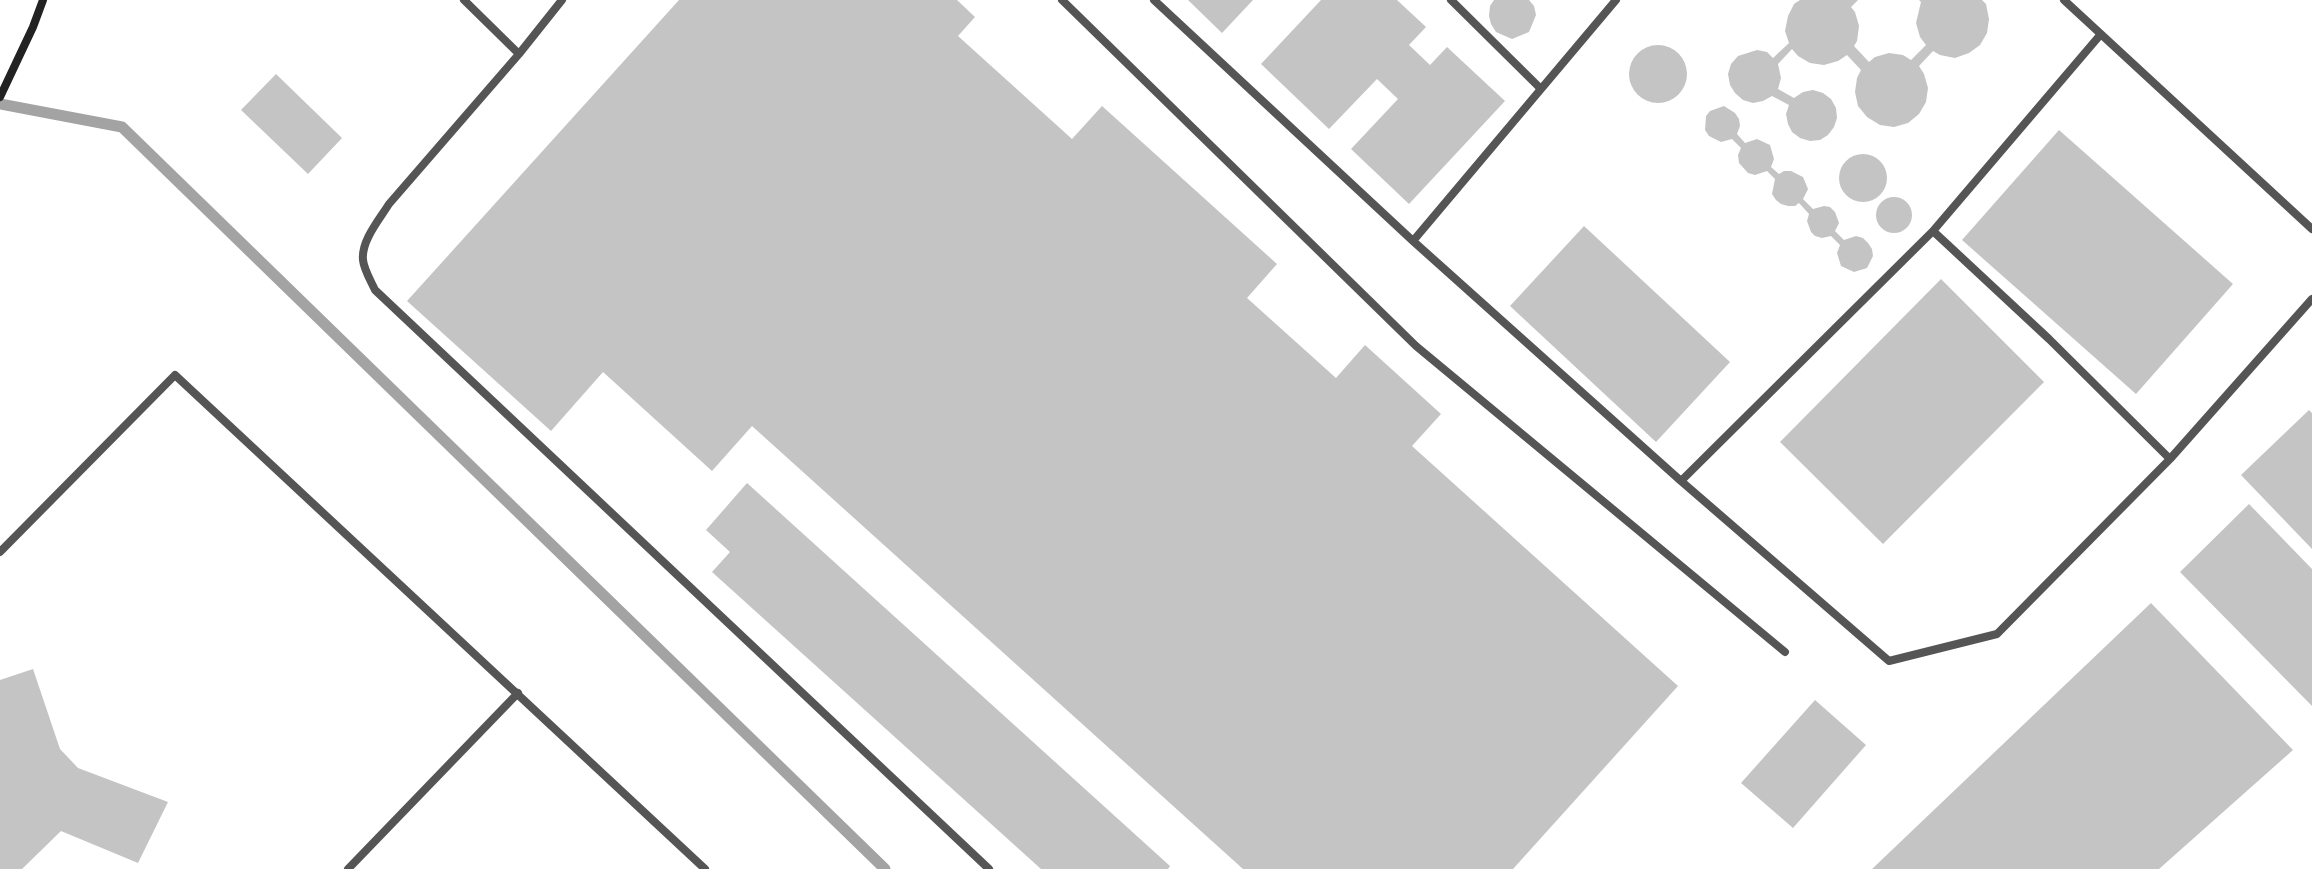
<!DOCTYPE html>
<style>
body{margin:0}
canvas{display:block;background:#fff}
</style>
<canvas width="2312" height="869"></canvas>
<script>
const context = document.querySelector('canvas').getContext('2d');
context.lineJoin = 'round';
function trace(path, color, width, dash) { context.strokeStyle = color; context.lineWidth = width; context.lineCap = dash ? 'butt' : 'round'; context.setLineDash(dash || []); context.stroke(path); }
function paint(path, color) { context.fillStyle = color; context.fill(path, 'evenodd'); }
const stream = new Path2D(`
 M0,104L122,127L885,869`);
const building = new Path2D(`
 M679,0H957L975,17L958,36L1072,139L1102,106L1277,264L1247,298L1336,378L1365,345L1441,414L1412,446L1678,686L1513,869H1243L752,426L712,471L603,372L551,431L407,301Z
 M1188,0H1253L1222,33Z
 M1321,0H1397L1426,27L1409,45L1430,65L1447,47L1505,101L1409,204L1351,149L1398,99L1377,79L1329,129L1261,64Z
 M1494,0H1529L1534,6L1536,15L1529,32L1512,39L1496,32L1491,24L1489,16L1490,6Z
 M1800,0H1858L1851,7L1855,12L1859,26L1857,41L1854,46L1869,62L1875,57L1889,53L1903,55L1911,60L1926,45L1920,37L1916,23L1921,2L1919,0H1982L1986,4L1989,19L1987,33L1980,45L1969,53L1955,58L1940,55L1933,51L1919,66L1924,74L1928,88L1926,102L1919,114L1908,123L1894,127L1880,125L1867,117L1858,106L1855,92L1857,78L1861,70L1847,55L1838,61L1824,65L1810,63L1798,56L1792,49L1778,64L1781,78L1778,89L1794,98L1803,92L1813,90L1823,93L1831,99L1836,108L1837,118L1834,127L1828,135L1820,140L1810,141L1800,138L1792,132L1788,124L1786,114L1789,105L1772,96L1763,101L1753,103L1743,100L1735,93L1730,85L1728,74L1731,64L1738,56L1757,50L1767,52L1773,58L1789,43L1785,31L1788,16L1794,4Z
 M1629 74a29 29 0 1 1 58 0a29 29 0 1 1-58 0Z
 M276,74L342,138L308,174L241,110Z
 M1724,106L1735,113L1739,119L1740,126L1737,134L1745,143L1757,139L1770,145L1774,159L1771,167L1779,174L1784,171H1791L1803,177L1808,189L1803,199L1813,209L1824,206L1830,207L1835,212L1839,223L1835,231L1844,240L1856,236L1863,238L1868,243L1872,249L1873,256L1867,268L1854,272L1841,266L1837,253L1840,245L1831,236L1822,238L1815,236L1811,232L1807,221L1809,214L1799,203L1795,206H1788L1781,204L1776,200L1772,194L1775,179L1767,171L1755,175L1748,173L1739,163L1738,155L1741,148L1732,139L1721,142L1709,136L1705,130L1706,116L1710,111Z
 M2059,130L2233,284L2136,394L1962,240Z
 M1839 178a24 24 0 1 1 48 0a24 24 0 1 1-48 0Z
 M1876 215a18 18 0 1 1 36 0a18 18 0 1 1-36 0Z
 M1584,226L1730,362L1656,442L1510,306Z
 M1941,279L2044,382L1883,544L1780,442Z
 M2309,410L2312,413V549L2241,475Z
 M747,483L1170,866L1168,869H1041L712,572L730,552L706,530Z
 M2249,504L2312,569V706L2180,572Z
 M2151,603L2293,750L2159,869H1872Z
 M33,669L60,749L78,768L168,802L138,863L61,831L22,869H0V680Z
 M1815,700L1866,745L1793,828L1741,783Z`);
const lane = new Path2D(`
 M464,0L519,54L562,0
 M1062,0L1416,346L1785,652
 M1154,0L1413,241L1681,481L1933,231
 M1451,0L1541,89
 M2064,0L2312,229
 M2101,34L1933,231L2049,339L2170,459L2312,299
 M519,54L389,204C379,220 361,241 363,260C364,270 371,281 375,290L989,869
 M1413,241L1616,0
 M1681,481L1889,661L1997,634L2170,459
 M0,552L175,375L705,869
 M348,869L518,693`);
const secondary = new Path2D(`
 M0,97L33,27L43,0`);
trace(stream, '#a3a3a3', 11);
paint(building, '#c4c4c4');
trace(lane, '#555', 8);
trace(secondary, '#222', 8);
</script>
